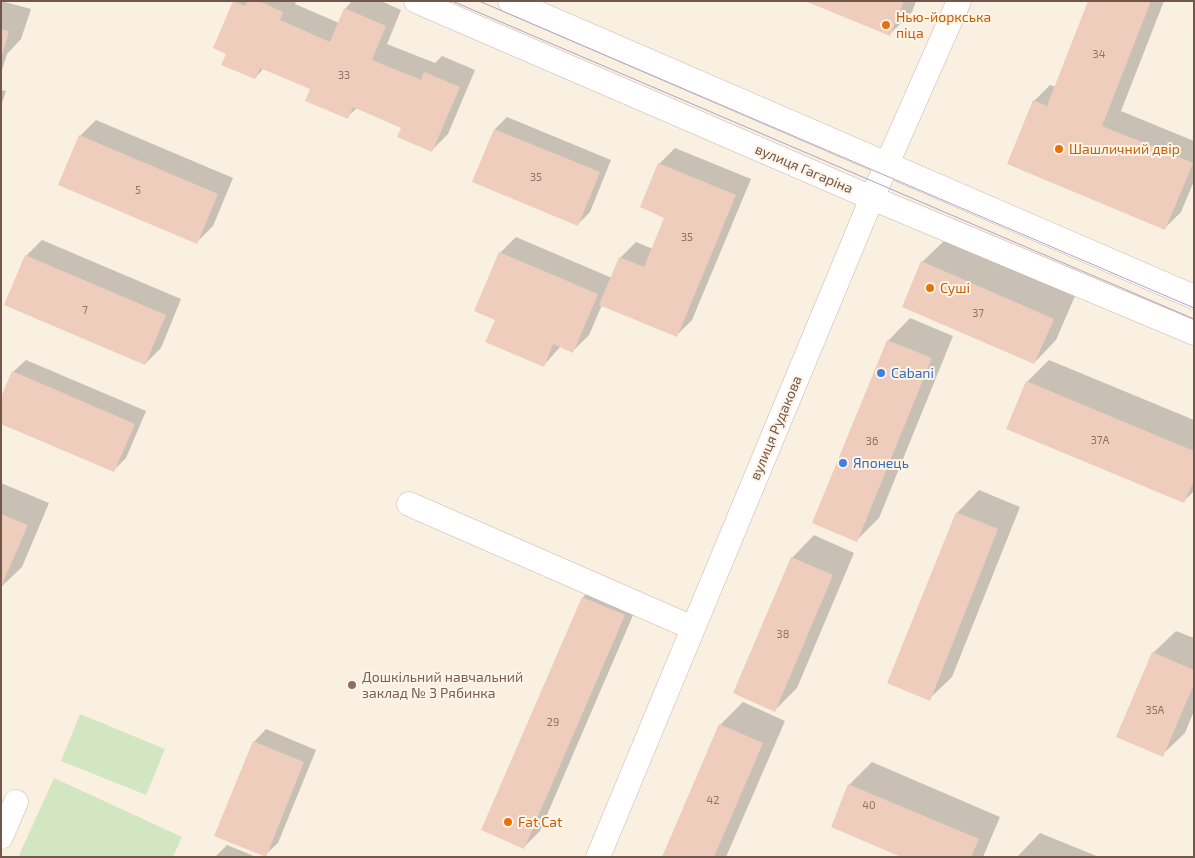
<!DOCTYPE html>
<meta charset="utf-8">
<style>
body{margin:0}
#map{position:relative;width:1195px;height:858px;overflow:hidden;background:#faf0e2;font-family:"Exo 2",sans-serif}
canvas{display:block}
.frame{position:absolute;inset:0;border:2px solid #70564b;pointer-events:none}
</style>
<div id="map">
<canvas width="1195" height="858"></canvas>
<div class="frame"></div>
</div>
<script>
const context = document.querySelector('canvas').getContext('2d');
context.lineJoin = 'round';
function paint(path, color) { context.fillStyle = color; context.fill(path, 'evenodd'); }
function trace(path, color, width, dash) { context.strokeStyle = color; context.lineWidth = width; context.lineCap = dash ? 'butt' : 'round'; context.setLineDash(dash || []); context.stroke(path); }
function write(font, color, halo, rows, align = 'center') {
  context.font = font + ' "Exo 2",sans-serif'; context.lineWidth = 4; context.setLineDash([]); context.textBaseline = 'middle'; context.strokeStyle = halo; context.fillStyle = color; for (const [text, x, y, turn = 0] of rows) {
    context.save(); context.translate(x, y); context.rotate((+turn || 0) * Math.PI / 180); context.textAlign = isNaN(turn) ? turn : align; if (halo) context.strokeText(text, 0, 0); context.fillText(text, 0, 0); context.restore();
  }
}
const green = new Path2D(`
 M80,714L165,749L146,795L61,761Z
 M54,778L182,837L173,857H23L19,855Z`);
const shadow = new Path2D(`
 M1,1L31,9L21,39L7,54L1,73Z
 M234,1H296L295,4L339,23L345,9L352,1H381L401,10L387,44L435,63L442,56L475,70L448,134L432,150L402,127L357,108L347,117L312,88L264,68L255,78L227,53Z
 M808,1H916L912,12L889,35Z
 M1089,1H1164L1121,111L1194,141V181L1181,212L1165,228L1034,101L1050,85L1056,87Z
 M1,90L6,91L1,106Z
 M507,117L611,160L590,212L578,224L474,181L495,129Z
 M96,120L233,178L213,226L197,242L80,136Z
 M675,148L751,179L692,320L676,336L602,305L589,335L573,351L561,346L544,365L496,319L500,253L516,237L612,278L620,258L636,242L653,249L666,217L659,164Z
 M42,240L181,299L161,348L145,364L26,256Z
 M945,240L1075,296L1056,340L1034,363L922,262Z
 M910,318L953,336L879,518L857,540L888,341Z
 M26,360L146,411L126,458L114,470L13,372Z
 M1049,360L1194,420V491L1184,501L1027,382Z
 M1,483L49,503L22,567L1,587Z
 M979,490L1020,507L952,677L929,699L957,513Z
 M814,535L854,553L797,688L775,710L734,693L792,558Z
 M599,581L640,599L540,831L524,847L583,597Z
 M1176,631L1194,638V711L1185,733L1162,755L1153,653Z
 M743,702L785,721L726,857H663L720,725Z
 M266,729L316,750L278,843L265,855L254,742Z
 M872,762L1000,817L983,857H904L832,826L850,784Z
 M1040,833L1099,857H1017Z
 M227,845L256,857H215Z`);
const building = new Path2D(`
 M233,1L245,6L248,1H259L283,12L280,20L330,42L344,8L386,26L372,60L421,80L424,72L460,87L432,152L397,137L401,128L353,107L348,119L305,101L310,89L260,68L255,79L221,65L226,54L213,48Z
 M805,1H904L890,36Z
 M1088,1H1151L1102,126L1193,163L1165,230L1007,164L1033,100L1047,106Z
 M1,29L9,31L2,55H1Z
 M494,129L600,172L578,226L472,182Z
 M79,135L218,194L197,244L58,185Z
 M658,163L736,195L677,337L599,305L619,257L644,267L664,218L640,207Z
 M499,252L598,294L573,353L553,344L544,367L485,342L495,320L474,311Z
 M25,255L166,315L145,365L4,305Z
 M921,261L1054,319L1034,364L902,307Z
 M887,340L932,358L857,542L812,523Z
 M12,371L135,424L114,472L1,424V397Z
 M1026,381L1194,451V480L1184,503L1006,429Z
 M956,512L998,529L930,701L887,683Z
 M1,514L28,525L1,587Z
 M791,557L833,575L775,712L733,693Z
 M582,597L625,615L524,849L481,830Z
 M1152,652L1194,670V684L1163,757L1116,737Z
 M719,724L763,743L714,857H662Z
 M253,741L304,762L266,857L214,836Z
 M848,784L979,839L971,857H901L831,827Z`);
const minor = new Path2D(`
 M416,1L872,198L1194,333
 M510,1L1194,297
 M409,504L693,628
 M1,837L16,802
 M598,857L872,198L959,1`);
const tram = new Path2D(`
 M452,1L1194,319
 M479,1L1194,308`);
const markers = [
 [886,25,5,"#e8710a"],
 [1059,149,5,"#e8710a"],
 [930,288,5,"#e8710a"],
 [881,373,5,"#3f7fe0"],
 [843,463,5,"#3f7fe0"],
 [352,685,5,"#8d6e63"],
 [508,822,5,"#e8710a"]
];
const numberNames = [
 ["34",1099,54],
 ["33",344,75],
 ["35",536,177],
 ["5",138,190],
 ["35",687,237],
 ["7",85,310],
 ["37",978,313],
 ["37А",1100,440],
 ["36",872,441],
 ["38",783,634],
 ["35А",1155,710],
 ["29",553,722],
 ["42",713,800],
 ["40",869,805]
];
const foodNames = [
 ["Нью-йоркська",896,17],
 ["піца",896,33],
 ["Шашличний двір",1069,149],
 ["Суші",940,288],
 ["Fat Cat",518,822]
];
const streetNames = [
 ["вулиця Гагаріна",804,169,23],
 ["вулиця Рудакова",776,428,-67]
];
const shopNames = [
 ["Cabani",891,373],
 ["Японець",853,463]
];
const educationNames = [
 ["Дошкільний навчальний",362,677],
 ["заклад № 3 Рябинка",362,693]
];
paint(green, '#d3e6c2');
paint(shadow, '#0003');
paint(building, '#eecdbc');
trace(minor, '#cab7aa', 25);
trace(minor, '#fff', 24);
trace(tram, '#b2a2c2', 1);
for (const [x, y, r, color] of markers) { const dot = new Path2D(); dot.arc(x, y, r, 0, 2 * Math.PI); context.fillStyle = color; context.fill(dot); trace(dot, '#fef4e8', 2); }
write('11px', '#907467', null, numberNames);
write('14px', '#c56008', '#fef4e8', foodNames, 'left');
write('14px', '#70564b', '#fef4e8', streetNames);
write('14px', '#366cbe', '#fef4e8', shopNames, 'left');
write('14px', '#785e54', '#fef4e8', educationNames, 'left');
</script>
